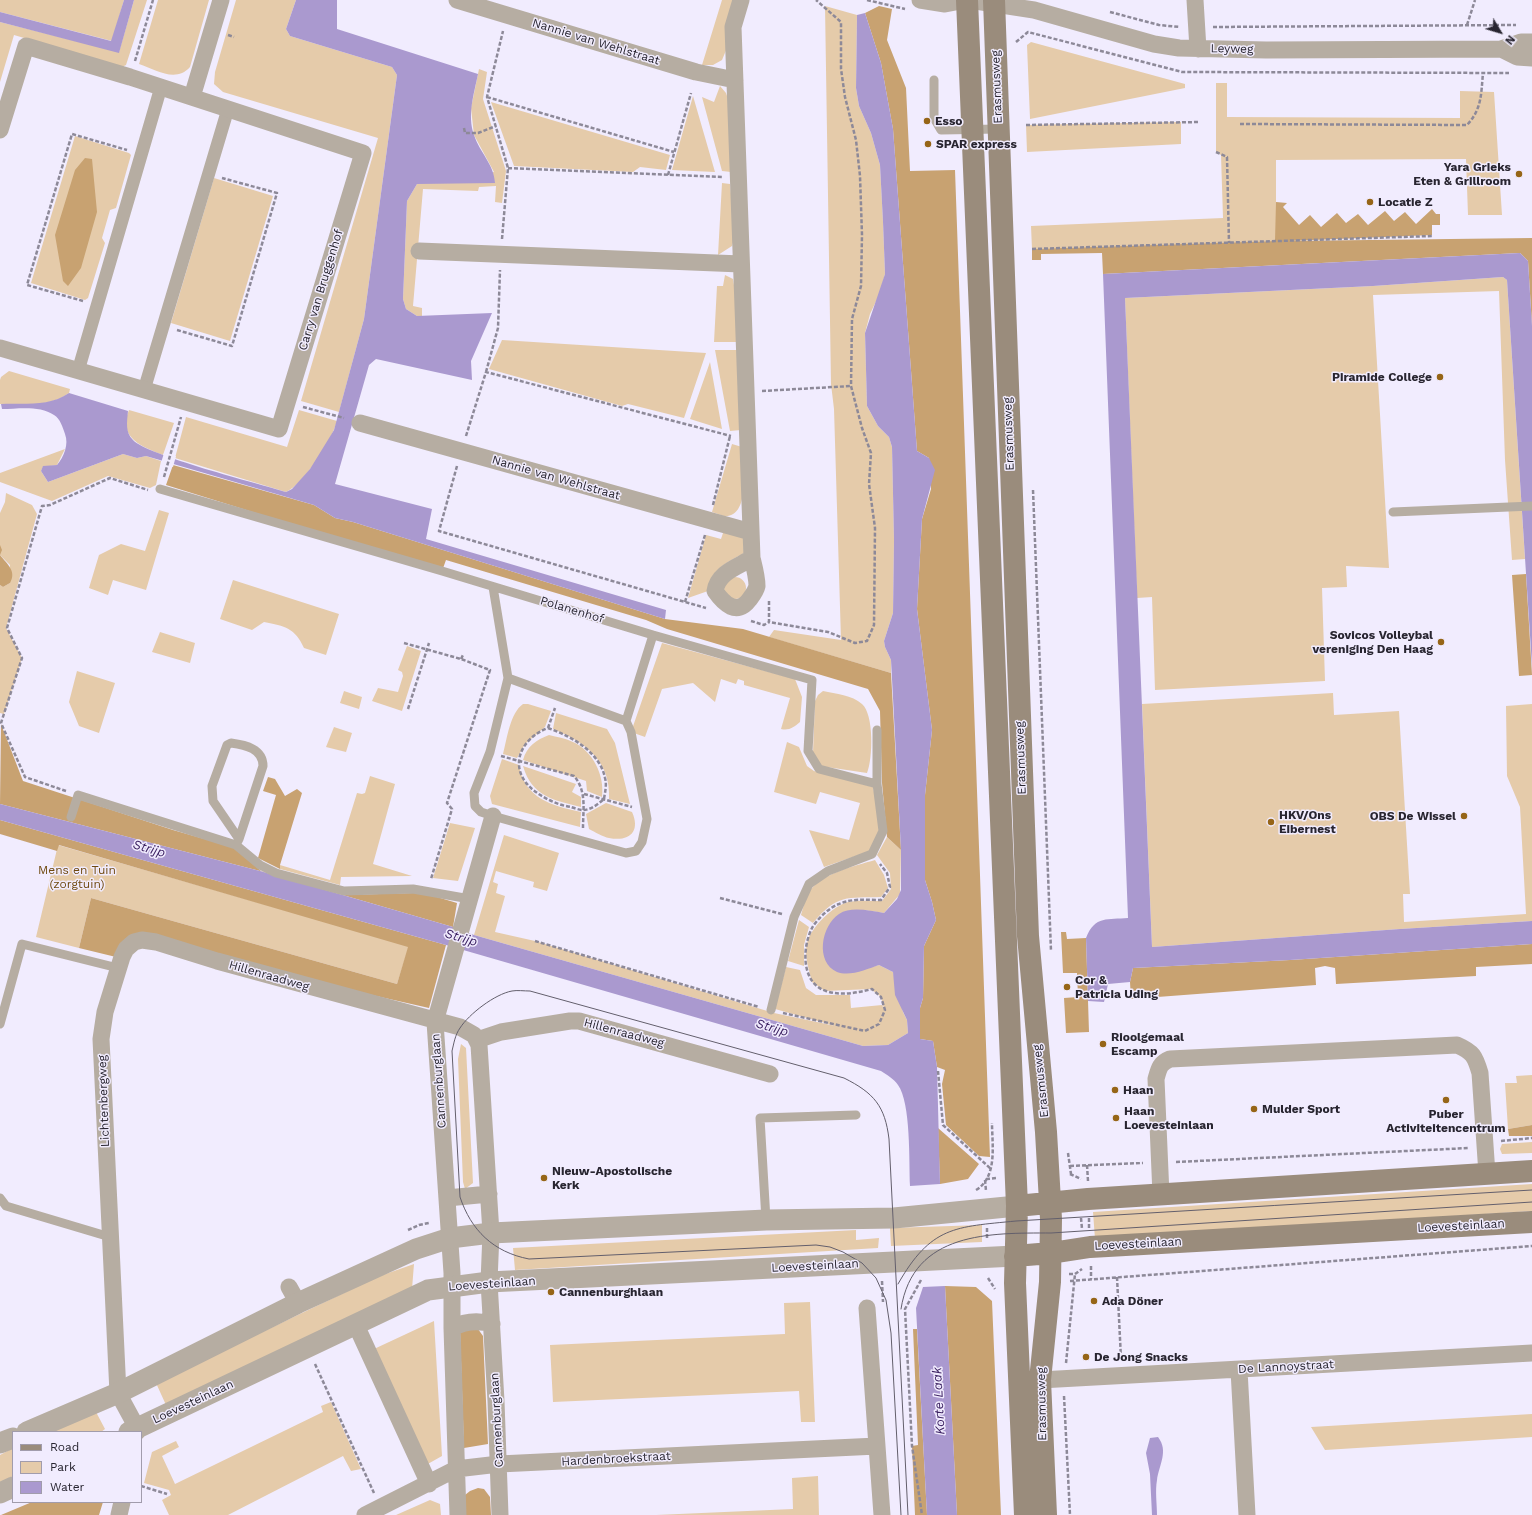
<!DOCTYPE html>
<meta charset="utf-8">
<style>
body{margin:0}
#map{position:relative;width:1532px;height:1515px;overflow:hidden;background:#f1ecfe;font-family:"Work Sans",sans-serif}
canvas{display:block}
.legend{position:absolute;left:12px;top:1431px;width:130px;height:72px;box-sizing:border-box;background:#f1ecfe;border:1px solid #a19cac;margin:0;padding:5px 7px;list-style:none;font-size:12px;color:#282530}
.legend li{display:flex;align-items:center;gap:8px;height:20px}
.legend b{width:20px;border:1px solid #a19cac}
.north{position:absolute;left:1480px;top:12px;width:40px;height:40px;-webkit-text-stroke:3px #f1ecfe;paint-order:stroke;rotate:128deg;font-size:11px;font-weight:700;line-height:16px;text-align:center;color:#282530}
.north::after{content:'';display:block;margin:auto;width:14px;height:18px;background:#282530;clip-path:polygon(50% 0,100% 100%,50% 72%,0 100%)}
</style>
<div id="map">
<canvas width="1532" height="1515"></canvas>
<ul class="legend">
<li><b style="height:5px;background:#9a8c7c"></b>Road</li>
<li><b style="height:11px;background:#e5cbaa"></b>Park</li>
<li><b style="height:11px;background:#aa99cf"></b>Water</li>
</ul>
<div class="north">N</div>
</div>
<script>
const context = document.querySelector('canvas').getContext('2d');
context.lineJoin = 'round';
function paint(path, color) { context.fillStyle = color; context.fill(path, 'evenodd'); }
function trace(path, color, width, dash) { context.strokeStyle = color; context.lineWidth = width; context.lineCap = dash ? 'butt' : 'round'; context.setLineDash(dash || []); context.stroke(path); }
function write(font, color, halo, rows, align = 'center') {
  context.font = font + ' "Work Sans",sans-serif'; context.lineWidth = 3; context.setLineDash([]); context.textBaseline = 'middle'; context.strokeStyle = halo; context.fillStyle = color; for (const [text, x, y, turn = 0] of rows) {
    context.save(); context.translate(x, y); context.rotate((+turn || 0) * Math.PI / 180); context.textAlign = isNaN(turn) ? turn : align; if (halo) context.strokeText(text, 0, 0); context.fillText(text, 0, 0); context.restore();
  }
}
const green = new Path2D(`
 M0,0H124L112,41L0,12Z
 M134,0H147L126,65L122,67L14,35L0,82V22L119,52Z
 M158,0H209L190,67C176,83 156,70 139,64Z
 M236,0H296L286,29L290,36L392,67L397,75L364,319L339,412L301,401L378,138L223,92L214,84L215,72Z
 M722,0H733L727,48L722,60L713,65H702Z
 M825,6L857,15L856,88L859,106L871,133L880,165L883,222L885,274L880,293L870,314L865,333L867,406L878,426L889,437L892,447L894,540L893,613L884,641L885,647L891,660V673L769,637L774,630L841,640L834,409L831,384Z
 M1031,42L1185,84V88L1030,119L1027,45Z
 M479,69L487,72L483,99L506,171L502,203L495,202L496,186L479,187L478,191L423,189L413,306L422,308V316H417L406,309L403,299L407,201L417,184L494,172L474,135L471,108Z
 M1216,83H1227V117L1460,118V91L1494,92L1502,215H1468L1466,159L1276,160V241L1032,249L1031,226L1223,218L1221,155L1216,152Z
 M720,86L726,93L729,102L731,172L722,171L702,97L714,102Z
 M693,96L715,172L672,170Z
 M491,102L670,155L666,170L640,167L633,172L514,166Z
 M1181,122V144L1027,152L1026,125Z
 M75,136L129,153L131,155L116,208L110,210L102,238L105,243L88,298L85,300L31,283Z
 M214,178L273,196L230,341L171,323Z
 M722,183L730,184L735,234L732,246L718,255Z
 M725,275L733,279L736,297L737,342H714L717,286H723Z
 M1503,277L1507,280L1525,559L1512,560L1505,460L1499,291L1373,295L1389,568L1346,566L1347,587L1322,588L1325,681L1155,690L1152,597L1137,598L1125,298L1373,286Z
 M502,340L706,353L684,418L628,404L622,406L489,369Z
 M715,350H737L741,430L730,431Z
 M710,362L722,429L690,419Z
 M9,371L70,389L69,393C50,407 23,405 0,404V380L1,377Z
 M129,410L174,423L163,455C143,447 117,438 129,410Z
 M299,410L337,421C332,440 304,484 286,492L175,458L186,417L287,447Z
 M732,444L742,447C742,464 752,518 724,516C720,515 716,513 712,512Z
 M65,449L57,465L43,467L41,471L48,482L123,454L137,458L146,456L161,461L156,485L150,488L108,476L52,501L0,482V473Z
 M6,493L32,505L37,514L6,628L22,658L4,714L0,713V585L3,587L10,583V565L0,555V513L5,502Z
 M159,510L169,513L146,590L113,580L108,595L89,588L99,555L121,544L145,551Z
 M724,530L743,537L744,553C727,563 710,569 708,591L688,598L706,535L721,539Z
 M724 588a11 11 0 1 1 22 0a11 11 0 1 1-22 0Z
 M233,580L339,614L326,655L304,648C295,628 285,626 264,622L252,630L220,619Z
 M160,632L195,643L190,663L152,652Z
 M662,643L795,679L802,697L800,722C794,727 789,731 781,729L790,698L744,685V681L738,679L736,684L721,679L715,702L693,683L662,689L645,737L631,732Z
 M407,646L421,651L402,711L372,701L378,688L398,692L403,676L402,672L398,670Z
 M77,671L115,683L99,733L79,726L69,702Z
 M344,691L362,697L359,709L340,703Z
 M823,691C836,694 852,695 862,704C874,714 873,759 867,773L820,766L813,752L815,701L818,695Z
 M1333,693L1334,715L1399,711L1410,894H1403L1404,922L1526,914L1520,807L1507,776L1506,706L1532,704V921L1400,929L1152,947L1142,704Z
 M523,704H528L551,711L545,727L525,744L517,758L503,754C507,739 510,713 523,704Z
 M556,713L607,729L615,743L630,804L609,799C611,761 585,742 553,729Z
 M334,727L352,733L346,752L326,747Z
 M549,735C557,737 565,738 573,742C593,751 605,776 602,797L587,791L586,781L523,760C527,746 536,740 549,735Z
 M787,742L799,747L807,766L814,771L873,787L881,828L870,851L824,867L809,830L849,840L860,803L820,792L816,804L774,792Z
 M502,759L519,765C524,798 552,806 581,812L580,827L492,804L490,796Z
 M523,766L576,784L572,792L581,797V807C554,800 532,797 523,766Z
 M370,776L395,784L373,864L412,876L341,877L340,885L280,869V865L330,880L357,793L362,794L365,793Z
 M606,803L632,812C641,832 629,842 609,838C603,837 595,832 589,829L586,814Z
 M450,823L475,828L458,881L433,878Z
 M504,835L559,853L547,891L533,887L534,882L496,871L493,882L498,884L496,893L505,896L495,932L535,941L774,1013L836,1026L775,1009L786,967L800,970L806,988L816,995H850L851,1008L882,1005L884,1009L881,997L871,989L825,991L812,982C809,970 804,956 807,943C811,927 833,906 848,902C858,900 871,901 882,901L891,889L890,873L877,855L887,837L901,850L900,894L884,913L864,910L849,973L879,965L893,972L903,1012L907,1020L908,1033L888,1045L863,1046L474,935Z
 M58,845L409,946L397,984L91,898L79,948L36,937Z
 M875,860L884,875L888,888L881,897C847,898 837,894 813,923L801,915C803,908 805,900 808,894C818,874 855,866 875,860Z
 M799,920L809,927L804,945V966L788,961Z
 M461,1044L466,1048L473,1183L465,1189L463,1182L458,1059Z
 M1532,1075V1125L1508,1129L1505,1083H1517L1516,1076Z
 M1532,1142V1153L1502,1154L1500,1149L1502,1144Z
 M1532,1184V1211L1095,1239L1093,1212Z
 M982,1225V1242L891,1246L890,1228Z
 M856,1230V1240L879,1238L878,1248L515,1270L513,1248Z
 M414,1264L412,1289L166,1405L156,1383L377,1277Z
 M810,1302L815,1422H801L799,1391L553,1402L550,1345L785,1334L784,1303Z
 M434,1321L442,1456L426,1465L374,1349Z
 M331,1402L361,1469L351,1471L343,1456L228,1515H169L162,1500L171,1495L169,1490L144,1483L152,1452L176,1441L179,1447L162,1456L175,1484L323,1412L321,1406Z
 M96,1412L105,1429L101,1432H47Z
 M1532,1414V1437L1325,1450L1311,1427Z
 M13,1448V1476L0,1483V1455Z
 M818,1476L819,1515H656L793,1509L792,1478Z
 M430,1500L440,1504L441,1515H396Z`);
const forest = new Path2D(`
 M879,6L892,9L887,40L906,88L910,171L955,170L990,1157L979,1156L946,1125L942,1084L945,1070L937,1067L933,1041L920,1039V1008L923,998L924,946L936,920L932,902L925,880V795L932,730L917,609L922,519L931,489L929,458L917,451L893,129L881,63L865,13Z
 M85,158L92,159L97,212L81,268L68,286L63,281L55,235L75,170Z
 M1276,202L1287,203L1283,207L1299,225L1310,215L1321,227L1337,213L1346,223L1358,214L1368,225L1385,211L1394,221L1405,212L1416,224L1432,209L1436,214H1440V225H1432V235L1288,241L1532,238V326L1528,261L1520,253L1103,274L1102,253L1041,254V260H1032V249L1275,241Z
 M173,465L314,505L335,518L353,522L665,619L743,629L891,673L901,850L887,837L882,783L880,711L868,689L667,629L646,620L446,560L442,571L166,485Z
 M0,545L2,550L0,555C7,564 17,571 10,583L3,587L0,585Z
 M1526,574L1532,675L1519,676L1512,575Z
 M1,724L23,781L173,830L236,848L261,871L346,895L413,893L427,894L457,903L453,927L260,871L0,804Z
 M268,777L275,779L285,796L297,789L302,793L280,865V869L258,858L276,795L263,791Z
 M0,820L446,945L429,1008L270,972L152,939L116,957L79,948L91,898L397,984L408,947L59,845L57,851L0,834Z
 M1061,932H1066L1067,939L1086,938L1089,1032L1066,1033L1064,998L1078,997L1077,973H1063Z
 M1532,944V964L1476,967V976L1336,984L1335,968L1325,966L1315,968L1316,985L1131,999L1130,982L1133,968L1290,960Z
 M1532,1125V1136H1509L1508,1129Z
 M938,1128L979,1164L968,1179L940,1184Z
 M945,1286L976,1287L992,1301L1001,1515H957Z
 M478,1329L483,1336L488,1444L464,1448L460,1331Z
 M913,1329H917L927,1515H915L912,1446L918,1445Z
 M478,1488L484,1489L490,1497L491,1515H466L465,1495L470,1491Z
 M32,1502H103L99,1515H1Z`);
const water = new Path2D(`
 M124,0H134L119,53L0,22V12L111,41Z
 M296,0H337V29L478,74C474,94 467,115 474,135C480,153 494,164 495,183L417,184L407,201L403,299L406,309L417,316L492,313L471,361L472,380L376,359L369,365L335,484L432,509L426,539L666,610L665,619L353,522L335,518L314,505L146,456L137,458L123,454L48,482L41,471L43,466L57,465C64,457 69,444 65,434C63,428 60,418 54,415C40,405 17,409 2,409L1,404C24,403 49,407 69,393L128,411C127,422 125,432 133,440C146,455 260,484 286,492L292,489L310,469L334,430L364,319L397,75L392,67L290,36L286,29Z
 M865,13L881,63L893,129L917,451L929,458L935,470L922,519L917,609L932,730L925,795V880L932,902L936,920L924,946L923,998L920,1008V1039L933,1041L937,1067L940,1184L910,1186C909,1162 911,1103 898,1085C894,1079 887,1075 881,1071L446,945L0,820V804L260,871L453,927L474,935L863,1046L888,1045L908,1033L907,1020L895,995L893,972L879,965C867,969 850,977 837,972C815,962 821,926 839,914C851,906 870,911 884,913L897,899L901,890V850L891,660L885,647L884,641L893,613L894,540L892,447L889,437L878,426L867,406L865,333L885,274L883,222L880,165L871,133L859,106L856,88L857,15Z
 M1520,253L1528,261L1532,326V666L1507,280L1503,277L1373,286L1125,298L1152,947L1400,929L1532,921V944L1290,960L1133,968L1130,982L1108,984L1104,1002L1088,1001L1086,938C1095,915 1108,920 1128,918L1103,274Z
 M945,1286L957,1515H927L916,1308L923,1287Z
 M1158,1437C1169,1451 1159,1465 1157,1480C1155,1491 1157,1504 1157,1515H1152L1150,1474L1146,1453L1150,1438Z`);
const pier = new Path2D(`
 M164,453L176,456L173,467L161,463Z`);
const path = new Path2D(`
 M867,0L905,9
 M1110,12L1159,25L1180,27
 M1467,25L1475,0
 M1213,27L1516,25
 M228,35L234,37
 M1016,42L1028,32L1182,72L1509,73
 M135,61L153,0
 M487,97L674,152
 M1240,124L1467,125C1482,109 1481,94 1483,73
 M1026,125L1200,122
 M464,128L465,133H478L496,126
 M1216,152L1227,157L1229,243
 M508,168L722,177
 M668,175L691,93
 M502,239L508,168L487,97L503,31
 M1032,249L1432,236
 M83,301L27,285L72,134L127,150
 M177,330L232,346L277,193L222,178
 M486,372L498,328L500,270
 M762,391L851,386
 M303,407L344,418
 M466,436L486,372L731,436
 M457,466L439,531L706,608
 M164,477L181,417
 M1033,490L1051,951
 M713,505L730,436
 M769,601V622L828,632L855,643L867,641L874,625L875,528L869,484L871,453L862,428L851,386L852,319L861,286L862,235L860,176L856,140L845,97L841,69V22L816,0
 M685,602L705,535
 M751,621L764,625L769,622
 M404,643L461,659L490,670L447,803L452,809L431,879
 M461,659L463,655
 M408,709L429,643
 M548,728C571,736 600,752 605,778C607,785 605,792 604,799C598,804 591,810 583,810C579,810 574,808 571,807C557,805 543,798 532,789C507,767 521,738 548,728Z
 M548,728L555,708
 M501,756L574,776C587,791 583,810 583,828
 M66,791L25,777L1,723L22,658L7,628L42,506L50,505L110,478L148,490
 M584,794L632,807
 M720,898L782,914
 M535,941L759,1007
 M783,1013L865,1031L879,1024L885,1010L881,997L872,989C856,993 841,996 826,991C801,983 802,948 812,928C817,919 830,907 839,904C853,898 866,900 881,900L890,887L887,873L880,864
 M938,1071L943,1125L991,1169
 M1501,1141L1532,1138
 M1068,1153L1071,1174
 M1176,1162L1469,1148
 M1087,1165L1088,1181
 M1070,1166L1143,1163
 M1070,1174L1081,1179
 M986,1179L997,1178
 M985,1180L986,1191
 M976,1190C998,1177 992,1144 992,1123
 M1081,1218L1082,1229
 M1089,1218V1229
 M987,1228V1239
 M408,1230L419,1225L429,1223
 M1091,1266V1279
 M1069,1274H1075L1082,1269
 M1117,1277L1121,1359
 M988,1278L995,1289
 M921,1280L905,1309L912,1446L922,1515
 M882,1281L883,1302
 M1070,1281L1532,1246
 M1066,1363L1075,1274
 M315,1364L374,1493
 M1064,1396L1070,1515
 M141,1486L167,1494`);
const service = new Path2D(`
 M934,80V118L941,130L999,129
 M160,489L442,571L653,635L626,721L631,732L647,819L642,842L636,851L626,853L493,816L481,812L475,806L474,793L490,752L508,678L493,587
 M1393,512L1532,506
 M653,635L812,680L808,751L819,769L877,784L883,831L872,854L828,871L809,884L794,917L771,1010
 M508,678L626,721
 M877,730V784
 M71,817L78,795L236,845L260,865L276,873L344,891L413,889L470,899
 M236,845L239,839L263,766C263,749 246,745 231,743L227,745L212,786L213,801L239,839
 M0,1024L22,944L118,968
 M0,1198L6,1206L110,1237
 M766,1220L760,1118L856,1115`);
const pedestrian = new Path2D(`
 M78,371L161,87
 M144,390L228,109`);
const minor = new Path2D(`
 M457,0L696,72L735,80
 M741,0L733,27L752,558C738,567 718,572 715,591C724,604 737,616 749,600C752,596 756,591 757,586C757,577 754,566 752,558
 M920,0L945,4L966,0
 M969,0L1034,10L1154,44L1179,48L1266,50L1501,49L1521,42H1532
 M1195,0L1198,49
 M1501,49L1517,57L1532,58
 M192,97L221,0
 M0,130L26,46L130,77L363,153L279,429L0,348
 M419,251L741,264
 M360,423L751,532
 M477,1040L501,1032L570,1021H579L770,1074
 M1161,1195L1156,1079C1159,1068 1160,1063 1170,1059L1457,1045C1473,1052 1475,1056 1480,1073L1487,1174
 M447,1198L489,1194
 M289,1287L298,1303
 M867,1308L882,1515
 M356,1325L429,1484
 M452,1328C465,1321 478,1320 492,1324
 M1239,1370L1247,1515
 M1040,1380L1532,1353
 M137,1432V1428L118,1393L101,1039L105,1012L122,957L126,949L134,942L142,940L156,942L217,961L460,1027L474,1035L479,1045L491,1233L489,1282L496,1401L500,1515
 M119,1515L122,1502
 M365,1515L456,1469L499,1464L877,1446
 M458,1515L452,1328V1273L435,1022L493,816`);
const tertiary = new Path2D(`
 M27,1432L118,1393L298,1303L416,1249L450,1238L491,1233L766,1220L894,1218L1017,1206
 M129,1432L428,1290L489,1282L1015,1256
 M0,1443L13,1438
 M0,1493L13,1487`);
const secondary = new Path2D(`
 M967,0L1017,1206L1015,1283L1025,1515
 M994,0L1028,936L1046,1132L1051,1219L1050,1282L1040,1380L1046,1515
 M1017,1206L1088,1199L1532,1171
 M1015,1256L1051,1253L1090,1247L1532,1222`);
const tram = new Path2D(`
 M898,1284C931,1226 955,1227 1016,1221L1532,1190
 M901,1309C913,1231 991,1233 1051,1233L1532,1202
 M901,1515L891,1333L886,1300L876,1278L862,1263L843,1252L830,1247L816,1245L529,1259C493,1252 471,1230 460,1197L452,1051C454,1043 455,1035 460,1028C469,1014 495,994 512,991C517,990 524,991 530,991L844,1078C874,1093 885,1106 889,1139L908,1515`);
const markers = [
 [927,121,4,"#966517"],
 [928,144,4,"#966517"],
 [1519,174,4,"#966517"],
 [1370,202,4,"#966517"],
 [1440,377,4,"#966517"],
 [1441,642,4,"#966517"],
 [1464,816,4,"#966517"],
 [1271,822,4,"#966517"],
 [1067,987,4,"#966517"],
 [1103,1044,4,"#966517"],
 [1115,1090,4,"#966517"],
 [1446,1100,4,"#966517"],
 [1254,1109,4,"#966517"],
 [1116,1118,4,"#966517"],
 [544,1178,4,"#966517"],
 [551,1292,4,"#966517"],
 [1094,1301,4,"#966517"],
 [1086,1357,4,"#966517"]
];
const streetNames = [
 ["Nannie van Wehlstraat",596,42,17],
 ["Leyweg",1232,49,1],
 ["Erasmusweg",997,87,-92],
 ["Carry van Bruggenhof",321,290,-73],
 ["Erasmusweg",1009,434,-92],
 ["Nannie van Wehlstraat",556,478,16],
 ["Polanenhof",572,610,17],
 ["Erasmusweg",1021,758,-92],
 ["Hillenraadweg",269,976,16],
 ["Hillenraadweg",624,1033,15],
 ["Cannenburglaan",439,1081,-94],
 ["Erasmusweg",1041,1081,-96],
 ["Lichtenbergweg",104,1101,-92],
 ["Loevesteinlaan",1461,1226,-3],
 ["Loevesteinlaan",1138,1244,-3],
 ["Loevesteinlaan",815,1266,-3],
 ["Loevesteinlaan",492,1284,-4],
 ["De Lannoystraat",1286,1367,-3],
 ["Loevesteinlaan",193,1402,-25],
 ["Erasmusweg",1042,1404,-91],
 ["Cannenburglaan",497,1420,-93],
 ["Hardenbroekstraat",616,1459,-3]
];
const poiNames = [
 ["Esso",935,121],
 ["SPAR express",936,144],
 ["Yara Grieks",1511,167,"right"],
 ["Eten & Grillroom",1511,181,"right"],
 ["Locatie Z",1378,202],
 ["Piramide College",1432,377,"right"],
 ["Sovicos Volleybal",1433,635,"right"],
 ["vereniging Den Haag",1433,649,"right"],
 ["HKV/Ons",1279,815],
 ["Eibernest",1279,829],
 ["OBS De Wissel",1456,816,"right"],
 ["Cor &",1075,980],
 ["Patricia Uding",1075,994],
 ["Rioolgemaal",1111,1037],
 ["Escamp",1111,1051],
 ["Haan",1123,1090],
 ["Mulder Sport",1262,1109],
 ["Haan",1124,1111],
 ["Loevesteinlaan",1124,1125],
 ["Puber",1446,1114,"center"],
 ["Activiteitencentrum",1446,1128,"center"],
 ["Nieuw-Apostolische",552,1171],
 ["Kerk",552,1185],
 ["Cannenburghlaan",559,1292],
 ["Ada Döner",1102,1301],
 ["De Jong Snacks",1094,1357]
];
const parkNames = [
 ["Mens en Tuin",77,870],
 ["(zorgtuin)",77,884]
];
const waterNames = [
 ["Strijp",149,849,16],
 ["Strijp",461,938,16],
 ["Strijp",772,1028,16],
 ["Korte Laak",939,1401,-93]
];
paint(green, '#e5cbaa');
paint(forest, '#c8a271');
paint(water, '#aa99cf');
paint(pier, '#f1ecfe');
trace(path, '#8d8998', 2.5, [4, 2]);
trace(service, '#b6ada2', 9);
trace(pedestrian, '#b6ada2', 13);
trace(minor, '#b6ada2', 17);
trace(tertiary, '#b6ada2', 21);
trace(secondary, '#9a8c7c', 22);
trace(tram, '#635f6c', 1);
for (const [x, y, r, color] of markers) { const dot = new Path2D(); dot.arc(x, y, r, 0, 2 * Math.PI); context.fillStyle = color; context.fill(dot); trace(dot, '#f1ecfe', 1.5); }
write('12px', '#282530', '#f1ecfe', streetNames);
write('bold 12px', '#282530', '#f1ecfe', poiNames, 'left');
write('12px', '#6f490e', '#f1ecfe', parkNames);
write('italic 13px', '#3c2262', '#f1ecfe', waterNames);
</script>
